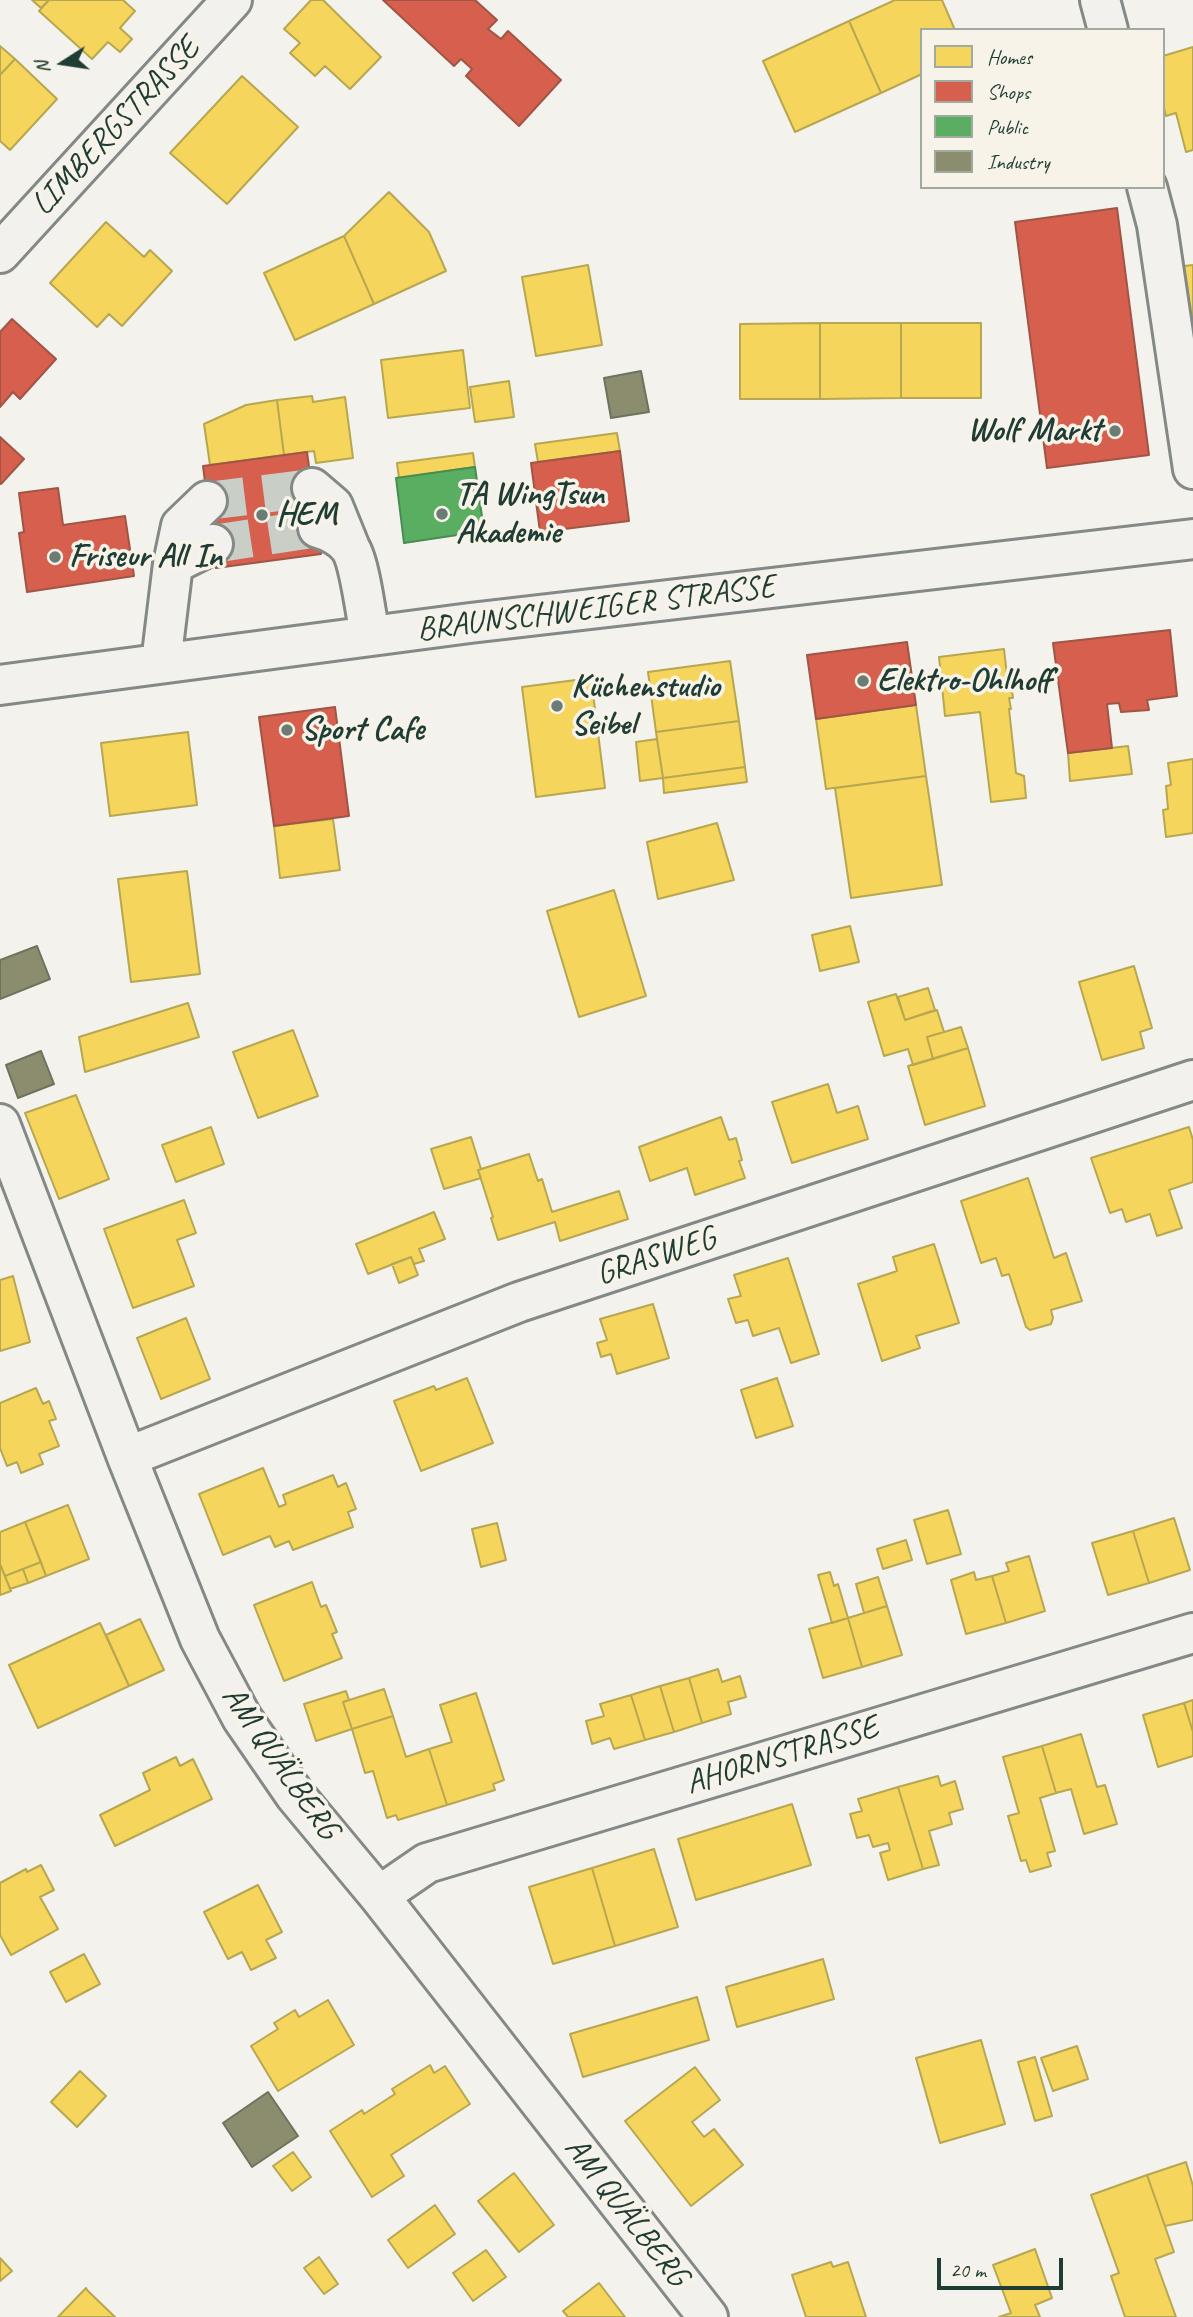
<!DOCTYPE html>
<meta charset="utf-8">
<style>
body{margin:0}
#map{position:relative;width:1193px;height:2317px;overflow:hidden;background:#f4f2ec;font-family:Caveat,sans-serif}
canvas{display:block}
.legend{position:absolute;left:920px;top:28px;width:245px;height:161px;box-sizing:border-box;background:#f7f3e8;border:2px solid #a1aaa0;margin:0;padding:9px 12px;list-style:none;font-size:21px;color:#1f3d34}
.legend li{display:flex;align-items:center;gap:14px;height:35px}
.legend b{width:35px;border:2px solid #a1aaa0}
.north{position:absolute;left:28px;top:28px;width:70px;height:70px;-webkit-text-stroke:5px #f7f3e8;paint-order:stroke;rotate:258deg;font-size:19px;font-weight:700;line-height:28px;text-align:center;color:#1f3d34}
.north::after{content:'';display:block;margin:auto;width:24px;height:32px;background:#1f3d34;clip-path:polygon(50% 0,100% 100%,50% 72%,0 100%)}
.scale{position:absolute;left:937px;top:2258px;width:126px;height:32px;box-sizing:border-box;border:4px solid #1f3d34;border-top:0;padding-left:9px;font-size:21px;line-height:24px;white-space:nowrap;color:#1f3d34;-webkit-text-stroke:5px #f7f3e8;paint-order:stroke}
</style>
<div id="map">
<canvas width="1193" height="2317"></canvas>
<ul class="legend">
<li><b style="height:19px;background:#f6d55c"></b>Homes</li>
<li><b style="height:19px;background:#d6604d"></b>Shops</li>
<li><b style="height:19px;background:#5aae61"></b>Public</li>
<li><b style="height:19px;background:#8c8c6e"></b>Industry</li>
</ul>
<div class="north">N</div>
<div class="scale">20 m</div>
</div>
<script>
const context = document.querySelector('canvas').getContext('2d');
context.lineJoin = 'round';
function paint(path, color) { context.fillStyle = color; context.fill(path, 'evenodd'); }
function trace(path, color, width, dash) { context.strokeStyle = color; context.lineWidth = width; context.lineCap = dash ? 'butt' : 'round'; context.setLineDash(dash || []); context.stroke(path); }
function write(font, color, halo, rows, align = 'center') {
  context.font = font + ' Caveat,sans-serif'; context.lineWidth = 7; context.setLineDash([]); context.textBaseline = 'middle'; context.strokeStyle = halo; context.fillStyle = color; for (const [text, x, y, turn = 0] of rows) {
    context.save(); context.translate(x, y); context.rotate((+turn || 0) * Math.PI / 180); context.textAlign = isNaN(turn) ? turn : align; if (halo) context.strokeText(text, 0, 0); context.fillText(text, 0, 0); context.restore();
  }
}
const homes = new Path2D(`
 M32,0H49L41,8Z
 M49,0H123L135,11L120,28L132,39L120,52L108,42L92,59L39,11Z
 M311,0H323L381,57L350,89L325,66L315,76L290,53L300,43L284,29Z
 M895,0H942L955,30H922V74L881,93L849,21Z
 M849,21L881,93L795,132L763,61Z
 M0,46L15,59L0,75Z
 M1193,47V150L1186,152L1176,113L1166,116L1163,104V56Z
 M15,59L57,99L10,150L0,141V75Z
 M242,76L298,127L227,204L170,153Z
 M389,192L429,232L446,271L374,304L344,236Z
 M106,222L144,257L150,250L172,271L122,326L109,314L97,327L50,283Z
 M344,236L374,304L295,340L264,273Z
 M588,265L602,345L536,356L522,277Z
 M1193,265V335L1184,266Z
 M820,323V399H740V324Z
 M820,323H901V398L820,399Z
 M901,323H981V398H901Z
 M463,350L470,408L388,418L381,360Z
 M509,381L514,417L475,422L470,387Z
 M312,396L313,402L345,397L353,458L316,463L314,451L284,455L277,400Z
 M277,400L284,455L210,465L204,424L246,405Z
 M617,433L620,451L538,462L535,444Z
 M473,453L475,467L399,478L397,463Z
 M1004,649L1008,684H1011L1013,698H1009L1011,709H1009L1016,773L1024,776L1026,798L991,802L980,712L945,716L939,657Z
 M730,661L739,721L656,732L648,672Z
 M591,678L605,788L536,797L522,687Z
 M916,705L926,776L826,789L816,719Z
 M739,721L745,767L663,778L656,732Z
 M188,732L197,805L110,816L101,743Z
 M657,739L663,778L640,781L636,742Z
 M1128,746L1132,774L1070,781L1068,753Z
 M1193,759V833L1166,837L1163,810L1168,809L1166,786L1171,785L1168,763Z
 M745,767L747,782L664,793L663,778Z
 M926,776L942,885L851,898L835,788Z
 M333,819L340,870L280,878L274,826Z
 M717,823L734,880L658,899L647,842Z
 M187,871L200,974L131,982L118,879Z
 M614,890L646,996L579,1017L547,911Z
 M850,926L859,962L820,971L812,935Z
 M1134,966L1152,1028L1140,1032L1144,1048L1102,1060L1079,982Z
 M928,988L935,1010L905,1020L898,997Z
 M896,994L905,1020L937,1010L944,1032L927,1037L933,1059L913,1065L908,1049L884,1056L868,1002Z
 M188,1003L199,1037L85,1072L79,1037Z
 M961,1027L968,1048L933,1059L927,1037Z
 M293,1030L318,1096L258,1118L233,1052Z
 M968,1048L985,1106L925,1125L908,1066Z
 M828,1084L837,1113L858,1106L868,1139L792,1163L772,1102Z
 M76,1095L109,1179L59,1199L25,1113Z
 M721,1117L729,1140L736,1138L742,1160L739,1161L745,1178L695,1195L687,1168L650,1181L639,1147Z
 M211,1127L224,1164L176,1182L162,1145Z
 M1189,1127L1193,1140V1182L1169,1190L1182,1228L1157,1236L1150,1214L1126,1222L1122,1209L1110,1213L1091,1158Z
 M471,1137L481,1169L478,1170L481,1178L444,1189L431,1149Z
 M529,1154L538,1181L542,1179L552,1212L619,1191L628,1219L560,1241L555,1222L498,1240L491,1218L493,1217L478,1170Z
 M1028,1178L1054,1258L1066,1253L1082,1301L1051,1310L1053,1318L1051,1324L1030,1330L1026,1327L1009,1274L1002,1276L996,1258L981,1263L961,1201Z
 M184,1200L196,1233L177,1240L194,1286L133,1308L104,1229Z
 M434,1212L445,1239L419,1249L424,1261L414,1264L411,1257L368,1274L356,1244Z
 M934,1244L959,1323L916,1336L920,1348L882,1361L858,1284L897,1271L893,1257Z
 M411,1257L418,1275L399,1283L392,1264Z
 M788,1258L819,1354L791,1363L779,1328L753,1336L748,1320L736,1323L728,1299L741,1296L734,1275Z
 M13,1276L30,1342L0,1351V1280Z
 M653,1304L669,1358L617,1374L611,1354L601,1357L597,1343L607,1340L600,1319Z
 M186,1318L210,1379L161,1399L137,1338Z
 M467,1378L493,1443L421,1471L394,1401L434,1386L436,1390Z
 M777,1378L793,1426L756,1438L741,1390Z
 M36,1388L43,1404L49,1401L56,1419L49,1421L59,1446L39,1454L43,1464L21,1473L17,1462L7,1466L0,1448V1403Z
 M263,1468L279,1507L286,1504L283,1495L333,1475L338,1487L346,1483L356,1509L348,1512L353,1527L293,1550L289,1541L275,1547L270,1536L223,1555L199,1494Z
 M68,1505L89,1559L46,1576L25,1522Z
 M948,1510L961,1554L927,1564L914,1520Z
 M1174,1518L1190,1570L1149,1583L1133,1531Z
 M25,1522L41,1562L5,1576L0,1564V1532Z
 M497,1523L506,1560L481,1567L472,1529Z
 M1133,1531L1149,1583L1108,1595L1092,1543Z
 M906,1540L912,1560L883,1569L877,1549Z
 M1029,1556L1045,1611L1006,1623L992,1576L1009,1571L1006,1563Z
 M41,1562L46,1576L28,1583L23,1569Z
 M0,1564L11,1591L0,1595Z
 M23,1569L28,1583L10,1589L5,1576Z
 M830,1572L834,1586L838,1584L848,1618L832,1623L818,1575Z
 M974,1572L976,1580L992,1576L1006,1623L966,1634L951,1580Z
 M878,1577L887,1606L864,1613L856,1584Z
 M312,1582L321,1607L326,1605L337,1632L332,1634L342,1658L284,1681L254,1605Z
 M887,1606L902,1655L862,1667L848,1618Z
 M848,1618L862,1667L823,1678L809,1629Z
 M140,1619L164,1670L129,1686L106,1635Z
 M100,1623L129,1686L38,1728L9,1665Z
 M718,1669L722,1682L740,1676L746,1697L728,1702L731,1714L702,1723L689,1678Z
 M689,1678L702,1723L674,1732L660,1686Z
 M660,1686L674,1732L645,1740L631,1695Z
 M384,1689L393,1716L352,1729L343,1702Z
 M346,1691L349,1700L343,1702L352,1729L316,1741L304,1704Z
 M476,1693L504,1780L493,1784L495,1790L447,1805L429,1749L452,1742L440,1705Z
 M631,1695L645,1740L614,1749L610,1738L592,1744L586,1721L604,1716L600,1704Z
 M1193,1700V1732L1184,1703Z
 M1184,1703L1193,1732V1756L1158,1767L1143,1715Z
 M393,1716L406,1757L429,1749L447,1805L398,1820L396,1815L387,1818L373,1771L365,1773L352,1729Z
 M1081,1734L1097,1787L1105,1785L1117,1824L1084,1834L1071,1789L1056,1793L1042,1746Z
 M1042,1746L1056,1793L1040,1798L1055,1851L1047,1853L1051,1866L1030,1872L1026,1860L1021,1861L1008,1816L1019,1813L1003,1757Z
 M176,1757L180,1766L193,1759L212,1799L115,1846L100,1815L150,1790L143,1773Z
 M938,1776L941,1786L955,1781L963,1809L949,1813L952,1824L929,1831L939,1865L923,1869L898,1787Z
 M898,1787L923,1869L888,1880L880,1853L890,1850L888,1843L873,1847L869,1835L857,1838L850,1814L862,1811L858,1799Z
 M792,1804L811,1865L696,1900L678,1839Z
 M654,1849L678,1927L615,1946L592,1868Z
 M41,1865L54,1890L40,1897L58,1929L11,1955L0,1935V1883L26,1869L27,1872Z
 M592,1868L615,1946L553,1964L529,1887Z
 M258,1885L282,1932L266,1940L276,1958L251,1970L242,1952L228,1959L204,1912Z
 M84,1954L100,1984L66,2002L50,1972Z
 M823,1959L834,1999L737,2027L726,1987Z
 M697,1997L709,2040L583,2077L570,2034Z
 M328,2000L354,2045L278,2091L251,2046L278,2029L274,2023L295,2010L299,2017Z
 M981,2040L1005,2124L940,2143L916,2058Z
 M1077,2046L1088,2079L1053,2091L1041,2058Z
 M1035,2057L1052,2116L1035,2121L1018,2062Z
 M430,2065L434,2073L445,2066L470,2104L391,2155L404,2176L372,2197L330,2131L362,2110L364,2114L395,2094L392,2089Z
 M695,2067L720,2100L692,2122L704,2137L714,2129L743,2165L691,2206L625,2121Z
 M80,2071L106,2096L77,2127L51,2102Z
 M293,2152L311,2177L292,2191L273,2166Z
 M1186,2162L1193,2186V2220L1165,2226L1147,2175Z
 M514,2173L554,2225L519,2252L478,2201Z
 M1147,2175L1174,2252L1155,2259L1176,2317H1125L1111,2276L1119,2273L1091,2195Z
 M435,2205L455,2234L408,2268L388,2240Z
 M1035,2249L1052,2298L1035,2305L1040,2317H999L1011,2313L993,2265Z
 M486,2250L506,2277L473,2301L453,2273Z
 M319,2257L338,2284L324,2294L304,2268Z
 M0,2258L12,2271L0,2281Z
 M831,2262L833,2267L848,2262L866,2317H806L792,2275Z
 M599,2283L625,2317H568L563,2311Z
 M86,2288L87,2290L115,2317H58Z`);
const shops = new Path2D(`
 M383,0H475L497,20L488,29L501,39L508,31L561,80L519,126L466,76L472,69L461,59L454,66Z
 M1117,208L1149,455L1047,468L1015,222Z
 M12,319L56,359L20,399L13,392L0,407V332Z
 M0,437L24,459L1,484L0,483Z
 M620,451L629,521L540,532L531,463Z
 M307,452L321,554L216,568L203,466Z
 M58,488L63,525L125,516L134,576L27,592L19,533L24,532L19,493Z
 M1170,630L1177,696L1147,700L1149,710L1121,712L1119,703L1107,704L1112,748L1068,753L1053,643Z
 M907,642L916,705L816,719L807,655Z
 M335,707L349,816L274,826L259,717Z`);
const public = new Path2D(`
 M475,467L484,531L404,543L396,478Z`);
const industry = new Path2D(`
 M641,371L649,412L611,418L604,378Z
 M37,946L50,979L0,999V960Z
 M41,1051L54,1084L18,1098L6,1065Z
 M268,2092L298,2136L252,2167L223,2123Z`);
const minorTunnel = new Path2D(`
 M207,501L312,488
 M213,544L318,528`);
const minor = new Path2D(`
 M1100,0L1108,30
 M1147,187L1157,225L1193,469
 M0,253L232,0
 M312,488L333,506L350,548
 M318,528C329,531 343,538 350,548C360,563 366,616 370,636
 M173,564L181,526L207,501
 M161,663L173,564L213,544
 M0,685L470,623L1193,539
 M0,1124L127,1457L200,1639L242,1718L295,1795L379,1896L708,2317
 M127,1457L519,1302L1193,1080
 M379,1896L427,1863L1193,1633`);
const markers = [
 [1115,431,7,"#6a7c74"],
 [442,514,7,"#6a7c74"],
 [262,515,7,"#6a7c74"],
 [55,557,7,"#6a7c74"],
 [863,681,7,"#6a7c74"],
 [557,706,7,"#6a7c74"],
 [287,730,7,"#6a7c74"]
];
const streetNames = [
 ["LIMBERGSTRASSE",116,127,-47],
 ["BRAUNSCHWEIGER STRASSE",596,609,-7],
 ["GRASWEG",656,1257,-18],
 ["AHORNSTRASSE",782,1756,-17],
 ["AM QUÄLBERG",280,1763,55],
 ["AM QUÄLBERG",626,2212,52]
];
const poiNames = [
 ["Wolf Markt",1101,431,"right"],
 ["TA WingTsun",456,495],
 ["Akademie",456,533],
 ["HEM",276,515],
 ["Friseur All In",69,557],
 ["Elektro-Ohlhoff",877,681],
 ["Küchenstudio",571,687],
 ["Seibel",571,725],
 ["Sport Cafe",301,730]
];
paint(homes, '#f6d55c');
trace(homes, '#b6a750', 2);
paint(shops, '#d6604d');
trace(shops, '#9f5646', 2);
paint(public, '#5aae61');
trace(public, '#488c54', 2);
paint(industry, '#8c8c6e');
trace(industry, '#6b745d', 2);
trace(minorTunnel, '#c9cec7', 38, [38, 19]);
trace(minor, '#848985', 44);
trace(minor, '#f2f1ed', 38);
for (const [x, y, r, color] of markers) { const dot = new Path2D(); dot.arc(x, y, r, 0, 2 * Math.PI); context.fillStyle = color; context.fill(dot); trace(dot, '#f7f3e8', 2.5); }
write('33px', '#1f3d34', '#f7f3e8', streetNames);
write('bold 33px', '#1f3d34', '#f7f3e8', poiNames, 'left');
</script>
